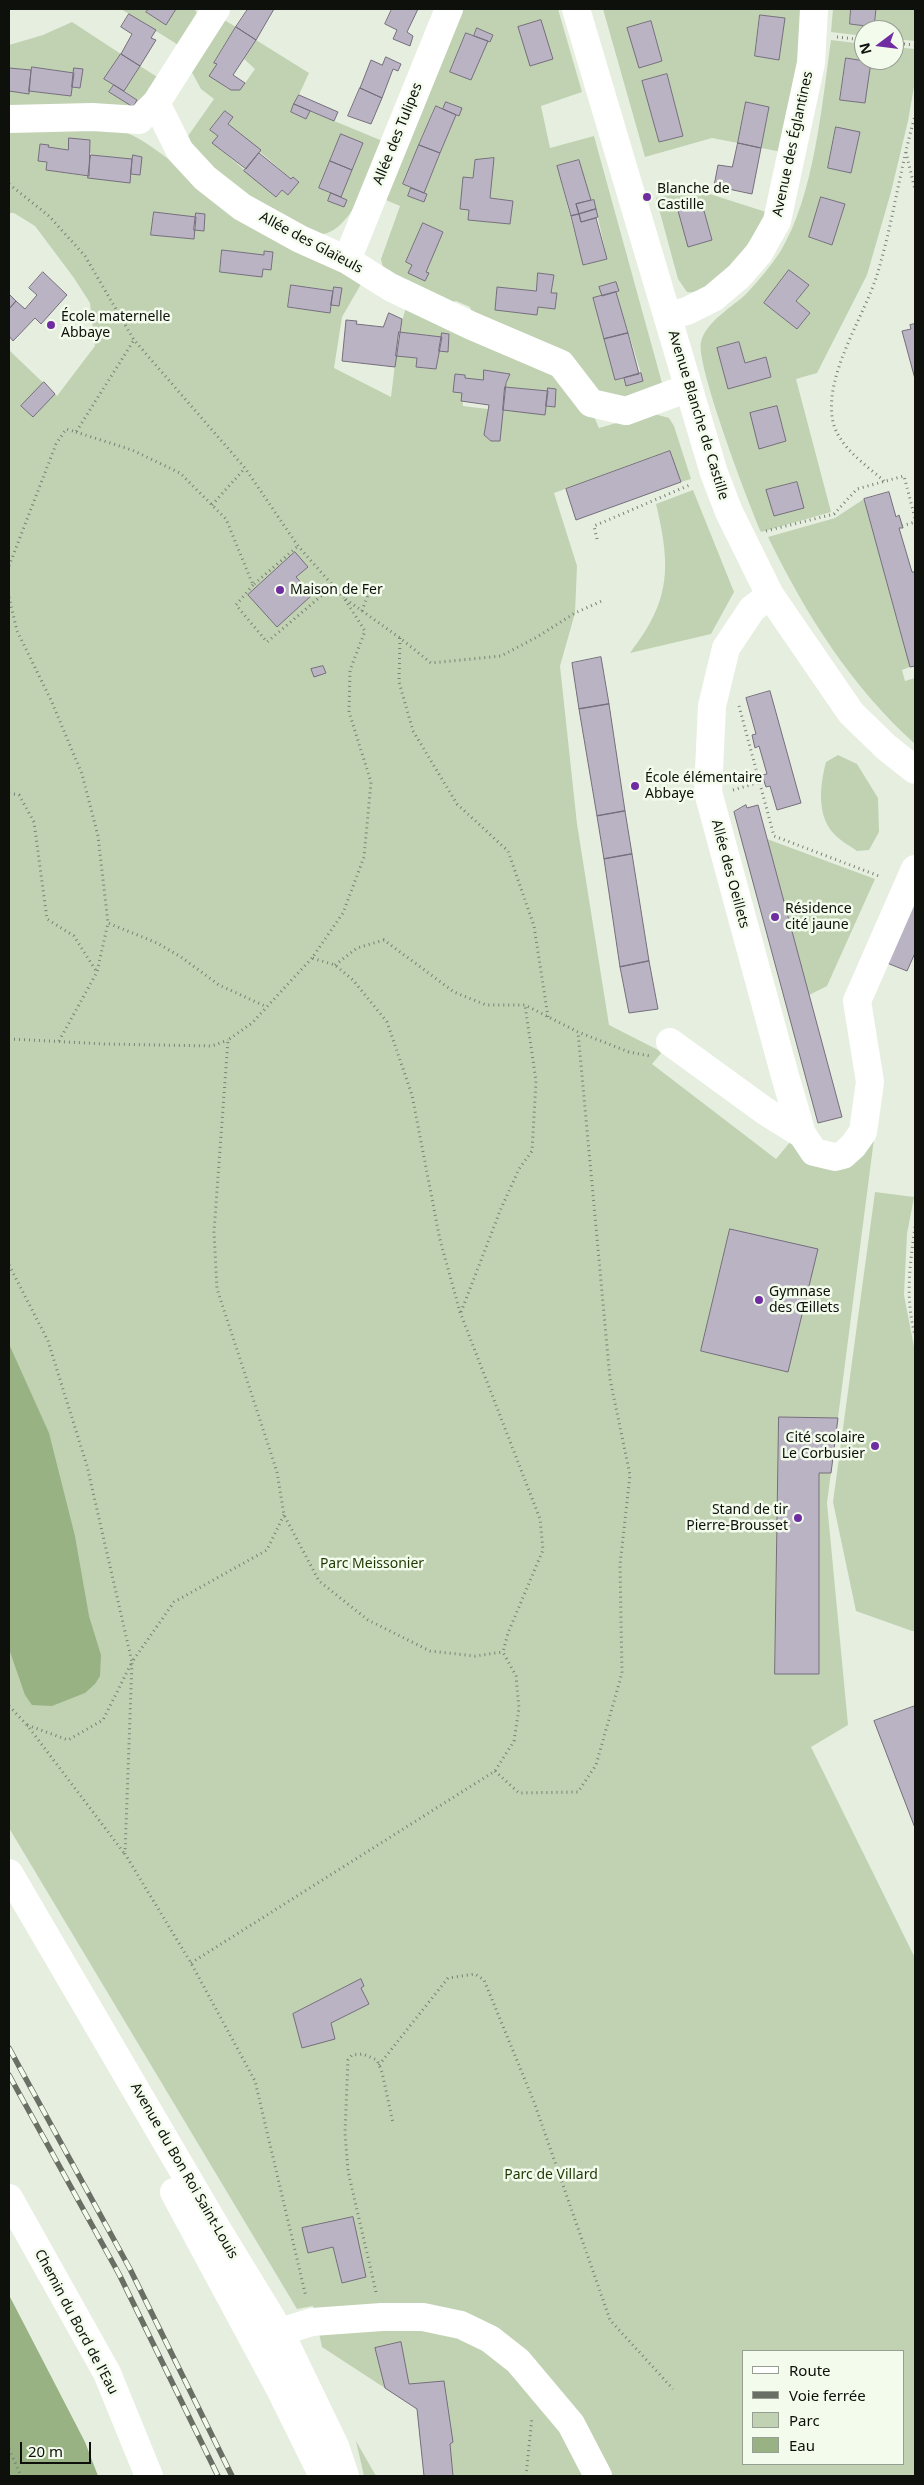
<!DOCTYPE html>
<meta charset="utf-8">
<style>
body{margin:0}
#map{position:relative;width:924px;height:2485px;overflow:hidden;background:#e6efdf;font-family:"Noto Sans",sans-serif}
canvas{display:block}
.frame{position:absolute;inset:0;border:10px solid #0d100b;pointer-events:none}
.legend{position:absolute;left:742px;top:2350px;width:162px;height:115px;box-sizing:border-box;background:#f3fcec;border:1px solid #979e92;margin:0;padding:6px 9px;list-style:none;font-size:15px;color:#0d100b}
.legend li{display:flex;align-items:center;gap:10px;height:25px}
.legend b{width:25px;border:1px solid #979e92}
.north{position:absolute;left:854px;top:20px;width:50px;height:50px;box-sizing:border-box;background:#f3fcec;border:1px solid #979e92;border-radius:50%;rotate:255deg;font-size:14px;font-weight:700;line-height:20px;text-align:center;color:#0d100b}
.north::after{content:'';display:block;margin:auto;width:18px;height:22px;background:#702da1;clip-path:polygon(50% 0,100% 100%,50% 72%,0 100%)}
.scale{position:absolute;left:20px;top:2442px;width:71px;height:22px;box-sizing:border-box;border:2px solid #0d100b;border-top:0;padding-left:6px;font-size:15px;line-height:18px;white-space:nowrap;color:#0d100b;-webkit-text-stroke:4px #f3fcec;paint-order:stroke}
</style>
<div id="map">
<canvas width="924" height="2485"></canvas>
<div class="frame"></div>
<ul class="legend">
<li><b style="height:6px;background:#fff"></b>Route</li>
<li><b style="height:6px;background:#696f65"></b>Voie ferrée</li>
<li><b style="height:14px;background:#c1d2b3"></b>Parc</li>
<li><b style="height:14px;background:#98b283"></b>Eau</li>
</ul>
<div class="north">N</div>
<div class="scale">20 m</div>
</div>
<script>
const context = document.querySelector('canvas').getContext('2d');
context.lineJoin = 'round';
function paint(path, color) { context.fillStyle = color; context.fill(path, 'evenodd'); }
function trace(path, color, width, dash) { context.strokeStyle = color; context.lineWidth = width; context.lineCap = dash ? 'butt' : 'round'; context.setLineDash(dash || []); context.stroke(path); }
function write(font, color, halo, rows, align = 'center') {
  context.font = font + ' "Noto Sans",sans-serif'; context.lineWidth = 5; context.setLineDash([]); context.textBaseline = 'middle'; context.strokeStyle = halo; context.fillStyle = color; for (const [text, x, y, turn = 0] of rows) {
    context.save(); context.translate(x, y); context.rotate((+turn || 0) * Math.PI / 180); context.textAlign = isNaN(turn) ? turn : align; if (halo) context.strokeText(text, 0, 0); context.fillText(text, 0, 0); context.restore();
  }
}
const green = new Path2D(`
 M121,9H149L147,13L166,25L176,9H193L196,11L199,21L183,48Z
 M463,9H558L582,92L541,106L550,148L594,136L662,383L660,386L621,399L604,398L472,313L470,307L456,301L447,304L383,268L381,259L400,206L379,197ZM477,28L493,35L490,42L488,41L471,80L450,72L466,33L474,36ZM447,102L461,108L456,115L424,193L427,194L424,202L408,196L411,188L403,184L435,106L443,109ZM493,158L490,198L512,201L510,224L468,220L469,210L460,209L463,178H473L475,161ZM579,160L591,200H594L607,259L583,265L557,166ZM423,223L443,232L426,272L428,273L425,281L409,273L412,265L406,261ZM538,273L554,275L551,293L557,294L555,309L538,307L537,315L495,310L497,287L536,291ZM616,282L619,291L616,292L643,380L627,385L624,378L615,380L593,299L602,296L599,287Z
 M603,9H803L797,71L782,152L761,148L769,107L747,102L738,143L712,138L645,157ZM760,15L785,18L779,60L755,56ZM651,21L662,61L639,68L628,28ZM667,74L683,136L659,142L642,81Z
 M833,9H851L850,24L874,27L876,9H915V41L894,39V30H864V36L831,32Z
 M221,18L236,27L214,62L217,64L210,76L231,90H240L255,69L244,59L256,40L309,73L291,112L306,119L310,111L385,142C375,165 352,232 322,234C294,235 217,173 192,155L188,136L214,99L201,89L189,67ZM225,111L233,117L228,124L291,179L293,177L299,181L288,195L282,190L276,197L213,143L218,136L210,130ZM341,135L363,144L341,197L347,200L344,207L328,201L331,193L319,188Z
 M72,22L121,54L105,79L114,85L109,92L133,107L137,100L124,91L140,66L162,80C134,125 127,109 84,110L78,104H71L68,111L9,112V91L28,94L29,91L71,96L72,87L80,88L82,69L74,68V73L32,67L31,70L9,68V45L43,35Z
 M831,40L864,44V60H894V47L915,49V81L908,121L891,192L867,275L817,373L796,379L831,512L761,532C749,505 695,363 701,342C706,321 733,307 747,293C759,280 770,267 780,252C814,197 822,104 831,40ZM846,58L871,62L864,103L840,100ZM836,127L860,133L851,173L828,168ZM821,197L845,204L832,245L810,238ZM789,270L809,285L796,301L810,313L797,329L764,303ZM739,342L745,363L766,357L771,377L728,389L717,348ZM777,407L786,441L760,448ZM796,482L803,508L774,516L767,490Z
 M9,128L123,131C150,142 169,161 193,177C248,213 307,245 364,279L342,317L334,368L391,397L396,356L417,358L416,367L436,369L439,351H448L449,334L442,333V337L399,332L406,307L541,362L592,412L599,428L651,413L669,418L674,426L691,479L681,482L669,451L554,493L577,566L575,613L560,666L577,824L609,1025L662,1052L652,1064L776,1159L791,1141L815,1164L874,1139L827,1503L848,1725L811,1747L915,1958V2476H424L417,2409L322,2347L313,2306L297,2309L9,1828V350L57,396L95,346L90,303L74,278L35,226L14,213H9ZM40,144L48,145V147L91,153V155L132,159L133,156L141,157L140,175L131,174L129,183L46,170L47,162L38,161ZM154,212L196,217L197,213L205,214L204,231L194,230L193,239L151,235ZM222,250L264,255L265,251L273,252L271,270L263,269L261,277L220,272ZM291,285L333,291L334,287L341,288L339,306L331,305L330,313L288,307ZM484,370L510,374L505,387L548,391V388L556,389L555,406L503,410L491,441L484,435L488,409L463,406L462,393L453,392L455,374L465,375V378L483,380ZM743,2351H903V2464H743Z
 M691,188L766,212C754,237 719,296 687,292L678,279L656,198ZM701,200L712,240L688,247Z
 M693,490L734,592L711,634L630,653C671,600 671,567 656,504Z
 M864,499L910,667L902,670L905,681L915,678V744C851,686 806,615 768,537L835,518Z
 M838,755L857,764L878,798L879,832L869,850L857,851C850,846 841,841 835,835C816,816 820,785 826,762Z
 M767,839L875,879L827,986L809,995Z
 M875,1192L914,1197L907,1234L904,1295L915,1352V1631H912L856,1611L833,1502Z
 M356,2441L376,2476H364Z`);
const water = new Path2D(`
 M9,1344L49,1433L75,1536L89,1616L101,1655L100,1676L95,1684L85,1693L52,1706L32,1705L25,1695L9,1649Z
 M9,2295L85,2442L98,2476H9Z`);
const building = new Path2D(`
 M149,9H176L166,25L146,12Z
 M248,9H274L256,40L236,27Z
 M392,9H418L407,32L413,36L410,46L393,39L397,30L385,24Z
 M851,9H876L874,27L850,24Z
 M129,14L156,30L151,38L156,40L140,66L121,54L132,34L121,27Z
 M760,15L785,18L779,60L755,56Z
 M541,20L553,59L530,66L518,27Z
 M651,21L662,61L639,68L627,28Z
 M236,27L256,40L233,75L245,83L240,90H231L209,76L217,64L214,63Z
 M477,28L493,35L490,42L474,36Z
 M466,33L488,41L471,80L450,72Z
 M121,54L140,66L124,91L104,79Z
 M386,57L401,64L398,71L393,69L382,98L360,88L371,60L382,65Z
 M846,58L871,62L865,103L840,100Z
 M32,67L74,73L71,96L29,91Z
 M9,68L31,70L29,94L9,91Z
 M74,68L83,69L80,88L72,87Z
 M667,74L683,136L659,142L642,81Z
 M114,85L137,100L133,107L109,92Z
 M360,88L382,98L371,124L348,116Z
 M299,95L338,112L334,121L294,104Z
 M446,102L462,108L459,116L443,109Z
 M746,102L769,107L761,148L738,143Z
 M294,104L310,111L306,119L291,112Z
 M436,106L456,115L440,153L419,145Z
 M225,111L233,117L228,124L261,150L246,169L212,143L218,136L210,130Z
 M836,127L860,132L851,173L828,168Z
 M341,134L363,143L352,170L330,161Z
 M69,138L90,140L89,176L46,170L47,162L38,161L40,144L49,145L48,147L68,150Z
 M738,143L761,148L752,194L714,186L718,165L732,167Z
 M419,145L440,153L424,193L403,184Z
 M259,153L291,179L293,177L299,182L288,195L282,190L276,197L244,171Z
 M91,155L132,159L130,183L88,178Z
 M133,155L142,157L140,175L131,174Z
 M494,158L490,198L513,201L510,224L468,220L469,210L460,209L463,177L473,178L475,160Z
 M579,160L591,200L576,204L579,214L571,216L557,166Z
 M330,161L352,170L341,197L319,188Z
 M411,188L427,194L424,202L408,196Z
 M331,193L347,200L344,207L328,201Z
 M821,197L845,204L832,245L809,237Z
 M594,200L596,209L579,214L576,204Z
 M701,200L712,240L688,247L677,207Z
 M596,209L598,217L581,222L579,214Z
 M154,212L196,217L194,239L151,235Z
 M196,213L205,214L204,231L194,230Z
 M579,214L581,222L596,218L607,259L583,265L571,216Z
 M423,223L443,232L426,272L429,273L425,281L408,273L412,265L406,262Z
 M222,250L264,255V251L273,252L271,270L263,269L262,277L220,272Z
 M789,270L809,285L796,301L810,313L797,329L764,303Z
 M43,272L67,295L41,324L35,318L13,341L9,336V309L16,301L25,309L37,295L29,288Z
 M538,273L554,275L551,293H557L555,309L538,307L537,315L495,310L497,287L536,291Z
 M616,282L619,291L602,296L599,287Z
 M291,285L333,291L330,313L288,307Z
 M334,287L342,288L339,306L331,305Z
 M616,292L628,333L604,339L593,298Z
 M9,294L16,301L9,309Z
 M389,313L402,319L395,367L342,361L346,320L357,321L356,324L383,327Z
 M915,324V379L902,331L911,329L910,325Z
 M399,332L442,337L436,369L416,367L417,358L396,356Z
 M442,333L449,334L448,352L439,351Z
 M628,333L639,374L615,380L604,339Z
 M739,342L745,363L766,357L771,377L728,389L717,348Z
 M484,370L510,374L506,383L500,441H491L484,435L489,405L461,401L462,393L453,392L455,374L465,375V378L483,380Z
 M641,373L643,381L626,386L624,378Z
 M44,382L55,394L33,417L21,406Z
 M505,387L548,391L545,415L503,410Z
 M548,388L556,389L555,407L546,406Z
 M777,406L786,441L759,449L750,413Z
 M670,451L681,482L576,520L566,489Z
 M797,482L804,508L774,516L766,490Z
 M889,492L896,517L899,515L903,528H899L912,572H915V666L910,667L864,499Z
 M295,552L308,567L296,577L312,595L277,627L248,595Z
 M601,657L609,704L579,709L572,663Z
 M323,666L326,673L314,677L311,669Z
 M770,691L801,803L777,810L770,786L766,787L762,775L767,774L759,746L755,748L752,735L756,734L746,698Z
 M609,704L625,811L597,816L579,709Z
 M746,805L747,808L758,805L842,1117L818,1123L734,812Z
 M625,811L632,854L604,859L597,816Z
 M632,854L649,961L620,967L604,859Z
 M915,899V953L907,971L887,963Z
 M649,961L658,1009L629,1013L620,967Z
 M730,1229L818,1249L788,1372L701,1351Z
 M779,1417L838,1418L831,1473H819V1674H775Z
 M915,1706V1828L874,1721Z
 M361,1979L364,1986L361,1988L369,2004L331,2023L335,2039L302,2048L293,2014Z
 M353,2217L366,2277L342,2283L333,2247L308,2253L302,2228Z
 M401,2342L409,2384L444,2381L453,2442L450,2444L453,2476H424L417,2409L385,2388L375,2348Z`);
const path = new Path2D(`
 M837,37L864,40
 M894,43L915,45
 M906,152L915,190
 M9,184L49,216L85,256L134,340L245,468L298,546L344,598
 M76,432L132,450L180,473L226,519L253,585L298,546
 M884,481C866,465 839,447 833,422C823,376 864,317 877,275C893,223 900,168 915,116
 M212,505L245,468
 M902,526L915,522
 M766,531L834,514L857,489L904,476L915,518
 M597,539L594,526L692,484
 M9,566L56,444L66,429L76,432L134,340
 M253,585L236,605L267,642L333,586
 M9,597L17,631L51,700L82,774L98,836L108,923
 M362,611L371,586
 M400,638L399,682L413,731L457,804L508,851L534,926L548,1017
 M739,706L774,836L879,876
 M733,790L764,781
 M9,793L19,795L34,822L47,919L74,936L96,971
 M312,958L252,1023L228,1040L214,1232L217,1289L277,1472L284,1515L319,1581L368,1620L430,1651L475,1656L503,1652
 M335,965L357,948L384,940L454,992L486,1005H525L578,1032L629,1052L650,1056
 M9,1039L106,1044L212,1046L228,1040
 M59,1041L97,972L108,923L157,943L181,957L219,985L267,1007
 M915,1227C910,1264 905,1299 915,1335
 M9,1265L48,1341L87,1466L132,1662L103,1720L68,1740L27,1725
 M461,1312L500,1211L519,1169L532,1151L536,1081L525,1005
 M284,1515L267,1550L174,1602L132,1662L125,1854L191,1963L255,2081L306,2297
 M9,1706L27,1725L124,1853
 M495,1771L519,1793L578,1792L596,1765L622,1673L620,1565L630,1475L610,1379L578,1032
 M191,1963L495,1771L514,1741L519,1708L516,1676L503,1652L508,1633L543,1550L540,1519L460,1312L440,1240L412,1095L387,1022L353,980L335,965L312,958L343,913L364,857L371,782L349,712L350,670L365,631L344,598L400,638L431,663L501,656L537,637L575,613L604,600
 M379,2065L448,1978L475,1974L484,1980L534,2102L610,2320L673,2389
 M376,2292L348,2171L345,2133L348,2060L352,2055L363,2054L377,2060L382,2072L393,2123
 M9,2449L21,2476
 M526,2476L532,2417`);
const minor = new Path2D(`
 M576,9L714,473L729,512L770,595L851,713L886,747L915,770
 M156,103L216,9
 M9,119L92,117L139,120L156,103L180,151L205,178L242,207L300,239L347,260L390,287L472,326L561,364L591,403L626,411L688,388
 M347,260L449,9
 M668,316L687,311L713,298L739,276L759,253L777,221L811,63L814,9
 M770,595L752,609L726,648L712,706L708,792L785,1076L802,1134L814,1152L835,1157L843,1155L853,1146L863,1132L870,1082L857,1001L915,869
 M670,1042L765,1111L802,1134
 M9,2198L107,2373L149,2476
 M260,2344L280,2332L312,2322L382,2317H423L461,2325L490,2339L518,2361L571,2424L598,2476`);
const major = new Path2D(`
 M9,1873L216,2227L280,2332L335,2446L345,2476
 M174,2192L279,2387L323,2476`);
const rail = new Path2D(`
 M9,2048L130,2269L232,2476
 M9,2075L119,2274L218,2476`);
const markers = [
 [647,197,5,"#702da1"],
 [51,325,5,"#702da1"],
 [280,590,5,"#702da1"],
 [635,786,5,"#702da1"],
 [775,917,5,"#702da1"],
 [759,1300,5,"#702da1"],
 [875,1446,5,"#702da1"],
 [798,1518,5,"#702da1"]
];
const streetNames = [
 ["Allée des Tulipes",398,134,-68],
 ["Avenue des Églantines",793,144,-78],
 ["Allée des Glaïeuls",311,243,28],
 ["Avenue Blanche de Castille",698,415,73],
 ["Allée des Oeillets",730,874,75],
 ["Avenue du Bon Roi Saint-Louis",184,2171,60],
 ["Chemin du Bord de l'Eau",76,2322,62]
];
const poiNames = [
 ["Blanche de",657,189],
 ["Castille",657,205],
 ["École maternelle",61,317],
 ["Abbaye",61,333],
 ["Maison de Fer",290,590],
 ["École élémentaire",645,778],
 ["Abbaye",645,794],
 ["Résidence",785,909],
 ["cité jaune",785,925],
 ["Gymnase",769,1292],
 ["des Œillets",769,1308],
 ["Cité scolaire",865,1438,"right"],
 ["Le Corbusier",865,1454,"right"],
 ["Stand de tir",788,1510,"right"],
 ["Pierre-Brousset",788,1526,"right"]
];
const parkNames = [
 ["Parc Meissonier",372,1564],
 ["Parc de Villard",551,2175]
];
paint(green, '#c1d2b3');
paint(water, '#98b283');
paint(building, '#bab3c3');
trace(building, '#756e7c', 1);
trace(path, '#7a8075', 3, [1, 4]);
trace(minor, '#fff', 28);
trace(major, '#fff', 28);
trace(rail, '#696f65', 5.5);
trace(rail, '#f3fcec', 4, [11]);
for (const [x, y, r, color] of markers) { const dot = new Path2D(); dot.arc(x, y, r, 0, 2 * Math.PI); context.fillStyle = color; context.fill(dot); trace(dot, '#f3fcec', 2); }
write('14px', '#0d100b', '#f3fcec', streetNames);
write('14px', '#0d100b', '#f3fcec', poiNames, 'left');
write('14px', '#1f3702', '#f3fcec', parkNames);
</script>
